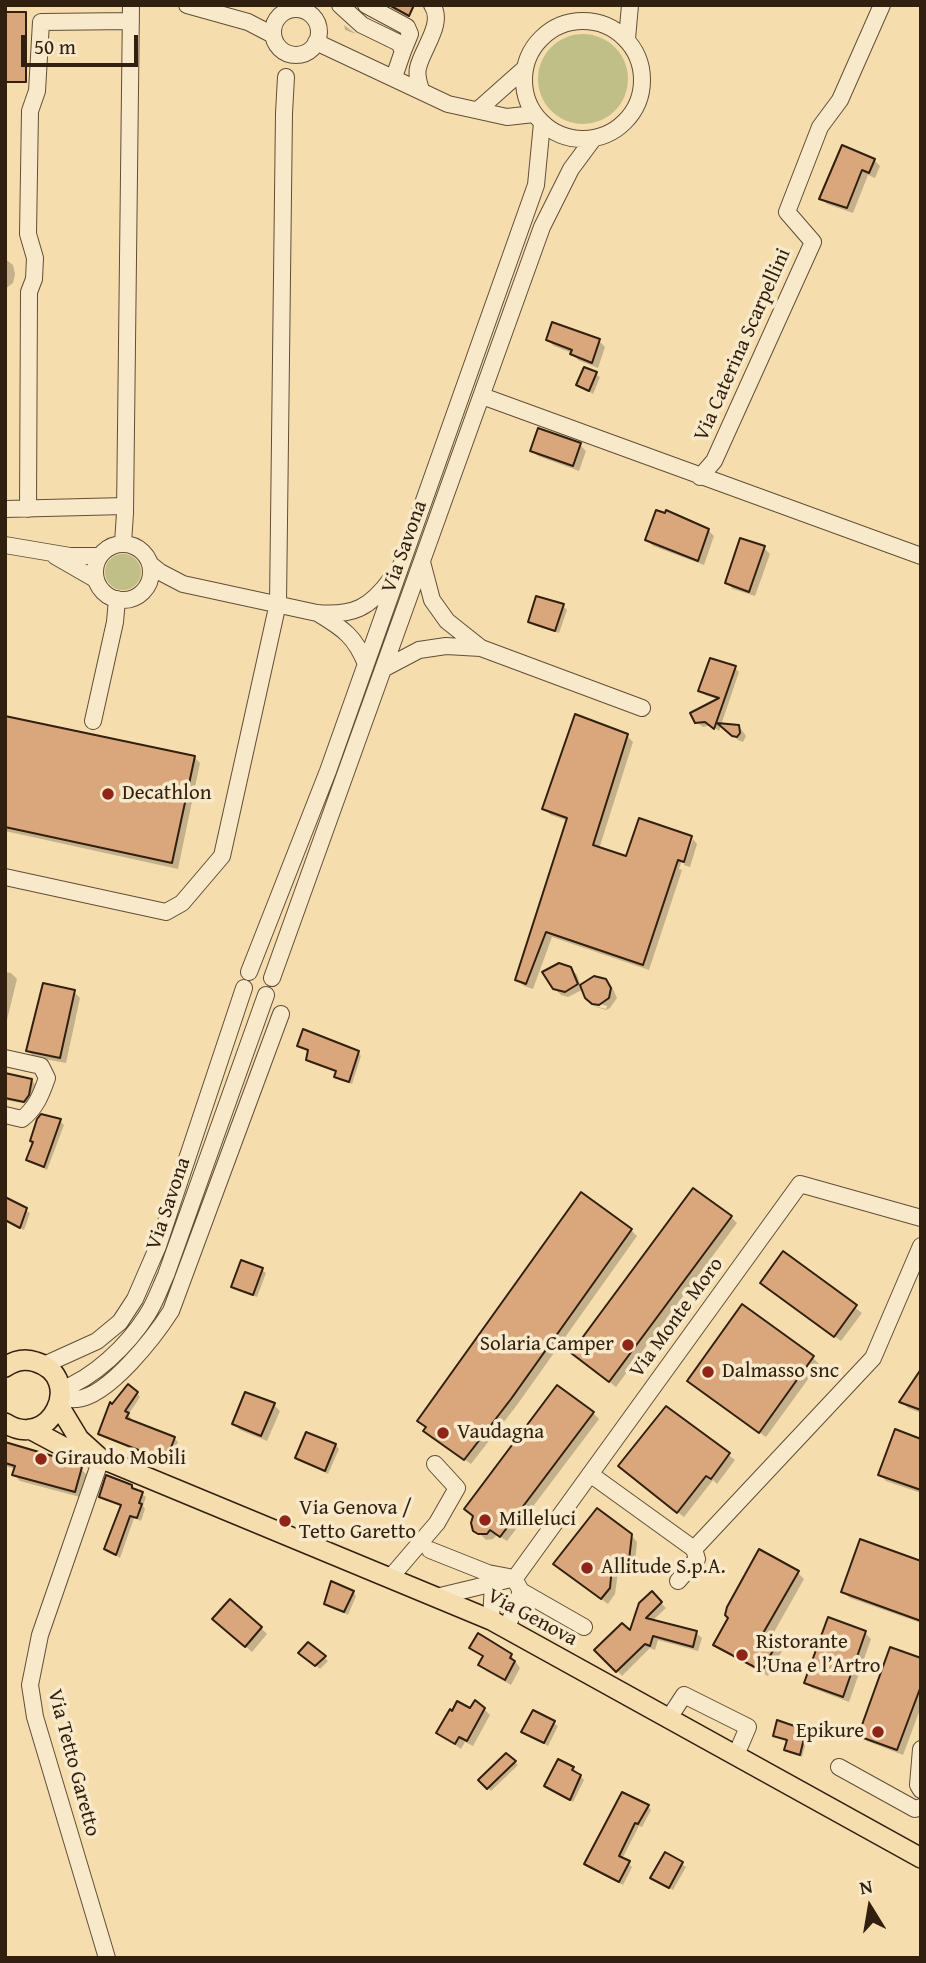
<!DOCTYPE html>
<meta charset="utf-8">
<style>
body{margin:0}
#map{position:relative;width:926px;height:1963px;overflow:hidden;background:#f5ddae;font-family:"Gentium Book Plus",serif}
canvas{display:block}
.frame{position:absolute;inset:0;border:7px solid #311f0f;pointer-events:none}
.north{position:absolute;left:835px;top:1872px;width:70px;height:70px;-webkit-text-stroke:5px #f8e9ca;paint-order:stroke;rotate:349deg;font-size:19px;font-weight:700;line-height:28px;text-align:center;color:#311f0f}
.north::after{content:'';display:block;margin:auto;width:24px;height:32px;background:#311f0f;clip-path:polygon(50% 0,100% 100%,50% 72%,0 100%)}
.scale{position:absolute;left:21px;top:35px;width:117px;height:32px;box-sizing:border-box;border:4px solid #311f0f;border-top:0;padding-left:9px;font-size:21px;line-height:24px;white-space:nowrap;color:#311f0f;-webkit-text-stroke:5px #f8e9ca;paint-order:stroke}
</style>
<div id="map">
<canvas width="926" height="1963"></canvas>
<div class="frame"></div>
<div class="north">N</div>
<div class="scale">50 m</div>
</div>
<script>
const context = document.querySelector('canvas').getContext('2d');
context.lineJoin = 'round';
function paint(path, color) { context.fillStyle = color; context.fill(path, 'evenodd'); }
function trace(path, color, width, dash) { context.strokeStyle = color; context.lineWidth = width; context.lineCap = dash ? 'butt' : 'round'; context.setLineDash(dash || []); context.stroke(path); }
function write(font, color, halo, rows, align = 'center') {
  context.font = font + ' "Gentium Book Plus",serif'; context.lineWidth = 7; context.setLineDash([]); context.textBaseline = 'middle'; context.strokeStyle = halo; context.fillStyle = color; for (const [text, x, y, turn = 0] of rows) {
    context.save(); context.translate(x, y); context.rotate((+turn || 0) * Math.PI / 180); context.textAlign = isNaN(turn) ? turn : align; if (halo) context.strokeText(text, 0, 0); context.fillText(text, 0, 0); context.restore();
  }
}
const green = new Path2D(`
 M538 79a45 45 0 1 1 90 0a45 45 0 1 1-90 0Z
 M105 572a18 18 0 1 1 36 0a18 18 0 1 1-36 0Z`);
const shadow = new Path2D(`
 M5,13L27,15V82H5V103Z
 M344,25L356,34L345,30Z
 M874,160L880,166L875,178L868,175L853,213L827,204L821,198Z
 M5,259L13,265L15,274L13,283L5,289Z
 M548,340L599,341L605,347L598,368L578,360L572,353L554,346Z
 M585,369L600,377L593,394L578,385Z
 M580,445L586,451L579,471L538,456L532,450Z
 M708,530L714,536L704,565L653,546L647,540Z
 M764,548L770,554L755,596L733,589L727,583Z
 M563,606L567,610L559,633L533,625L530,621Z
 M735,668L739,672L719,731L711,725L703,727L694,720L719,700L705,695L700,690Z
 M5,718L194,757L200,763L178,869L5,831Z
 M722,725L739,726L746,736L743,742L738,740Z
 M627,736L633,742L599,849L627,859L691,838L692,839H689L679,869L682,870L649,970L552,937L533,989L524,986L517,979L568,821L551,815L544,809Z
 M693,839L697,844L690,867L684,865Z
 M570,968L577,975L581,986L605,981L612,987L617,998L610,1008L606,1010L596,1007L594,1006L606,1009L607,1006L591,1001L584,989L568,997L561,995L554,988Z
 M5,972L11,973L17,979L5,1028Z
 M74,992L80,998L66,1063L34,1057L28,1051Z
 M299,1046L358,1052L361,1056L352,1084L339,1080L336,1077L337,1072L311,1063L308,1060L310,1051Z
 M5,1075L31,1080L35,1084L28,1104L5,1100Z
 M42,1116L60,1121L64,1125L47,1170L28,1160Z
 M5,1199L30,1213L24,1230L5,1220Z
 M731,1217L737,1223L616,1387L573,1353Z
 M631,1230L637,1236L517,1405L471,1464L431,1436L428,1428Z
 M784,1254L862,1313L841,1341L768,1289Z
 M262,1270L266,1273L257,1297L237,1290L233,1286Z
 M813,1358L819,1364L766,1437L695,1387Z
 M921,1375V1413L908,1408L902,1402Z
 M137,1393L140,1397L128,1415L131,1418L129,1421L174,1438L178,1442L169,1463L103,1437L100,1433Z
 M274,1405L280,1411L267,1441L240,1430L234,1424Z
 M667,1408L735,1460L717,1484L713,1480L684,1517L626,1472Z
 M593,1413L599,1419L507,1541L497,1535L493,1539L486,1540L482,1536L475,1530Z
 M921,1440V1493L886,1481L880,1475Z
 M5,1444L81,1469L87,1475L80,1497L20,1481L14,1475L16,1469L5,1466Z
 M335,1445L339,1449L328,1474L297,1458Z
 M132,1487L146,1497L143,1506L145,1509L141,1521L134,1518L120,1558L106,1549L122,1506L105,1500L101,1496Z
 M631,1535L637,1542L634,1574L618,1572L615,1594L608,1604L562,1570Z
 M759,1551L798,1573L804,1579L769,1641L782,1651L768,1676L722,1650L716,1644Z
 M921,1563V1623L850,1598L843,1592Z
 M353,1592L356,1596L348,1615L326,1604Z
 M652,1594L666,1608L652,1621L696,1633L702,1638L698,1651L658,1640L655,1650L650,1648L622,1676L597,1650L630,1633Z
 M220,1625L261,1628L267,1634L252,1652Z
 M865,1633L871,1639L849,1702L812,1688L806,1682Z
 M472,1647L511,1655L520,1668L511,1685L486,1671L480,1665L484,1658Z
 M304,1656L324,1657L328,1661L320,1669Z
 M921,1660V1707L903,1755L867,1741L860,1735Z
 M484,1709L490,1715L473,1746L465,1742L461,1749L438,1733L471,1710Z
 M534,1712L558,1726L548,1746L523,1732Z
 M805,1731L808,1734L802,1757L789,1753L786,1750L789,1741L775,1735Z
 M506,1755L518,1765L491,1791L481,1780Z
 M573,1768L584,1780L573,1802L546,1786Z
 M648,1806L651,1810L642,1827L639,1826L622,1859L632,1867L623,1885L590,1868L587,1864Z
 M665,1854L686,1867L673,1890L656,1881Z`);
const building = new Path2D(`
 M389,5H414L409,16Z
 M5,12H26V82H5Z
 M842,145L875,159L869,173L862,170L847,208L819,199Z
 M552,322L600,339L592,363L570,354L572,350L546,340Z
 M584,367L597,372L589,391L576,385Z
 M538,428L581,443L573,466L530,451Z
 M656,510L665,513L666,510L709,529L698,561L645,540Z
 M740,538L765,546L749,592L725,583Z
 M536,596L564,604L555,631L528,622Z
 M710,658L736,666L714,729L705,722L695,723L690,713L719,698L698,691Z
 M575,714L628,734L593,845L626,856L639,818L692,836L684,862L678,860L643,965L546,932L526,984L515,980L567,818L542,809Z
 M5,716L195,756L172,863L5,827Z
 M717,723L739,725L740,733L737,737L732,736Z
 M559,963L571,967L578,984L565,992L553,989L542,972Z
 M594,976L606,979L611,988L609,998L599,1005L592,1004L585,998L580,985Z
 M43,983L75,990L60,1058L26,1051Z
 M303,1029L359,1051L349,1082L334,1077L336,1071L306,1060L308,1050L297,1046Z
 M5,1073L32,1079L29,1095L24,1102L5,1098Z
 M41,1114L61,1119L44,1167L26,1160L33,1142L30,1141L37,1119Z
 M693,1188L732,1216L609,1382L571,1353Z
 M581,1192L632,1229L511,1399L464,1460L423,1431L426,1427L417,1421Z
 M5,1197L27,1208L20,1228L5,1220Z
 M783,1251L857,1305L834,1337L760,1283Z
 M241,1260L263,1268L253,1295L231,1287Z
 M742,1304L814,1356L759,1433L687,1381Z
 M921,1369V1410L899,1402Z
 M128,1384L138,1392L125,1411L129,1413L126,1418L175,1437L166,1461L98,1434L110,1402L112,1404Z
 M557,1385L594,1412L500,1537L490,1530L487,1534H478L473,1531L471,1523L473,1516L464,1509Z
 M245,1392L275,1403L261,1436L232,1424Z
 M666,1406L730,1453L711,1479L706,1476L677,1513L618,1466Z
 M895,1429L921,1439V1490L878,1475Z
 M306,1432L336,1444L325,1471L295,1458Z
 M5,1442L56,1457L82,1467L75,1492L12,1475L15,1466L5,1463Z
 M106,1475L132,1485V1488L143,1492L139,1503L142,1504L137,1518L130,1516L116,1555L104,1549L121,1505L99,1497Z
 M597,1508L632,1534L628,1569L612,1567L610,1588L601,1599L553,1564Z
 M860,1539L921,1561V1621L841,1592Z
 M759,1549L799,1571L762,1635L777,1643L762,1671L713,1645L728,1618L725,1615L727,1607Z
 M331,1581L354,1591L344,1612L324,1604Z
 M652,1591L662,1602L646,1618L697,1631L693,1647L653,1636L650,1646L645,1644L616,1672L594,1650L622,1623L630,1630L639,1603Z
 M230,1599L262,1627L245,1647L212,1619Z
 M828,1617L866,1631L843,1697L804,1683Z
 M478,1633L512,1654L510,1658L515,1661L505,1680L478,1665L483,1656L469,1648Z
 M308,1642L326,1656L315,1666L298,1653Z
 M890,1647L921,1658V1686L897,1750L858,1736Z
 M475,1700L485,1708L467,1741L459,1737L455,1744L436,1733L450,1709L452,1711L457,1701L470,1708Z
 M533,1710L555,1721L544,1743L521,1732Z
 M777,1720L806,1730L800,1755L784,1750L787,1740L773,1736Z
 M506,1753L516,1761L487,1789L478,1780Z
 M558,1759L574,1767L572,1770L581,1775L570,1800L544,1786Z
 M622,1792L649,1805L638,1824L635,1823L619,1856L630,1861L619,1882L584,1864Z
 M665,1852L683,1862L669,1888L650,1878Z`);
const minor = new Path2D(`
 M187,5L248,22L273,35
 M340,5L362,25L399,43L403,51L394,77
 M366,5L407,27L410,34L403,51
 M273 32a23 23 0 1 1 46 0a23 23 0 1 1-46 0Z
 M524 80a59 59 0 1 1 118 0a59 59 0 1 1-118 0Z
 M627,39L630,5
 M316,42L448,104L507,117L534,114
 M421,90C419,83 416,76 418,68C422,49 445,23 432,5
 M479,109L524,69
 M482,396L921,556
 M700,477L714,461L813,242L787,212L820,127L840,100L882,5
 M5,509L125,506
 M28,509L29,292L34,279L35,258L28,234L30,111L37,91L41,22L131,21
 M123,543L125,513L131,5
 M95 572a28 28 0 1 1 56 0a28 28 0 1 1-56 0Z
 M5,545L70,556H99
 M55,556L95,579
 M422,562L432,600L447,621L481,648L642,708
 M150,564L160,572L183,584L317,613C353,616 370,608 391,579
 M319,614C344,629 355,637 366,664
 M383,669L419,650L446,646L481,648
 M93,721L115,622L117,599
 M5,877L166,912L182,903L222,856L278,603L284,113L286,77
 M249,972L328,771L536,185L542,123
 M272,978L542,227L571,169L594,138
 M5,1058L41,1066L47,1078C41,1095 36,1108 22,1119L5,1115
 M44,1365L97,1341L120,1322L135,1299L158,1246L244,988
 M60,1390C94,1378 128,1345 147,1315C155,1303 160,1288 166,1275L266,995
 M60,1398C66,1399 72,1400 77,1399C109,1396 155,1336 171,1311L281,1014
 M101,1459L40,1635L30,1685L35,1717L107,1958
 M590,1474L694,1549L873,1358L921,1246
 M430,1550L488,1573L509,1577
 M390,1578L437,1523L457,1488L435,1464
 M678,1581L697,1559L694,1549
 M521,1591L584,1627
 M436,1597L515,1578L800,1184L921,1218
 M491,1620L493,1583
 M507,1628L521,1591L516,1582
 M669,1718L684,1695L748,1727L736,1755
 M921,1749L918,1785L921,1790
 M839,1767L915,1809L921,1807`);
const major = new Path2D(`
 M5,1367C14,1361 25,1358 36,1362C86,1378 50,1452 5,1423
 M59,1406L79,1439L100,1458
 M30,1429L73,1452L110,1462L491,1620L921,1858`);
const markers = [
 [108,794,7,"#8f2418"],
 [628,1345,7,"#8f2418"],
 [708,1372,7,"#8f2418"],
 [443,1433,7,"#8f2418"],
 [41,1459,7,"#8f2418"],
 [485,1520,7,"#8f2418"],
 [285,1521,7,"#8f2418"],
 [587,1568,7,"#8f2418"],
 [742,1655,7,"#8f2418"],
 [878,1732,7,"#8f2418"]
];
const streetNames = [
 ["Via Caterina Scarpellini",743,345,-66],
 ["Via Savona",405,547,-70],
 ["Via Savona",169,1204,-71],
 ["Via Monte Moro",677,1318,-54],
 ["Via Genova",532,1618,28],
 ["Via Tetto Garetto",73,1763,75]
];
const poiNames = [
 ["Decathlon",122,794],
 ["Solaria Camper",614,1345,"right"],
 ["Dalmasso snc",722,1372],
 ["Vaudagna",457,1433],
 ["Giraudo Mobili",55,1459],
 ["Via Genova /",299,1509],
 ["Tetto Garetto",299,1533],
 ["Milleluci",499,1520],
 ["Allitude S.p.A.",601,1568],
 ["Ristorante",756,1643],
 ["l’Una e l’Artro",756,1667],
 ["Epikure",864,1732,"right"]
];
paint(green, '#c0bf87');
paint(shadow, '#0003');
paint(building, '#daa67b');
trace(building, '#311f0f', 2);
trace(minor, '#624e37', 18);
trace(major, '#311f0f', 22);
trace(minor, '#f8e9ca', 16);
trace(major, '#f5ddae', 19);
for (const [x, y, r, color] of markers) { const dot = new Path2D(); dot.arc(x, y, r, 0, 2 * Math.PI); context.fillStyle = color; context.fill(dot); trace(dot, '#f8e9ca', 2.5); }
write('21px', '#311f0f', '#f8e9ca', streetNames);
write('21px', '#311f0f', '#f8e9ca', poiNames, 'left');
</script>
